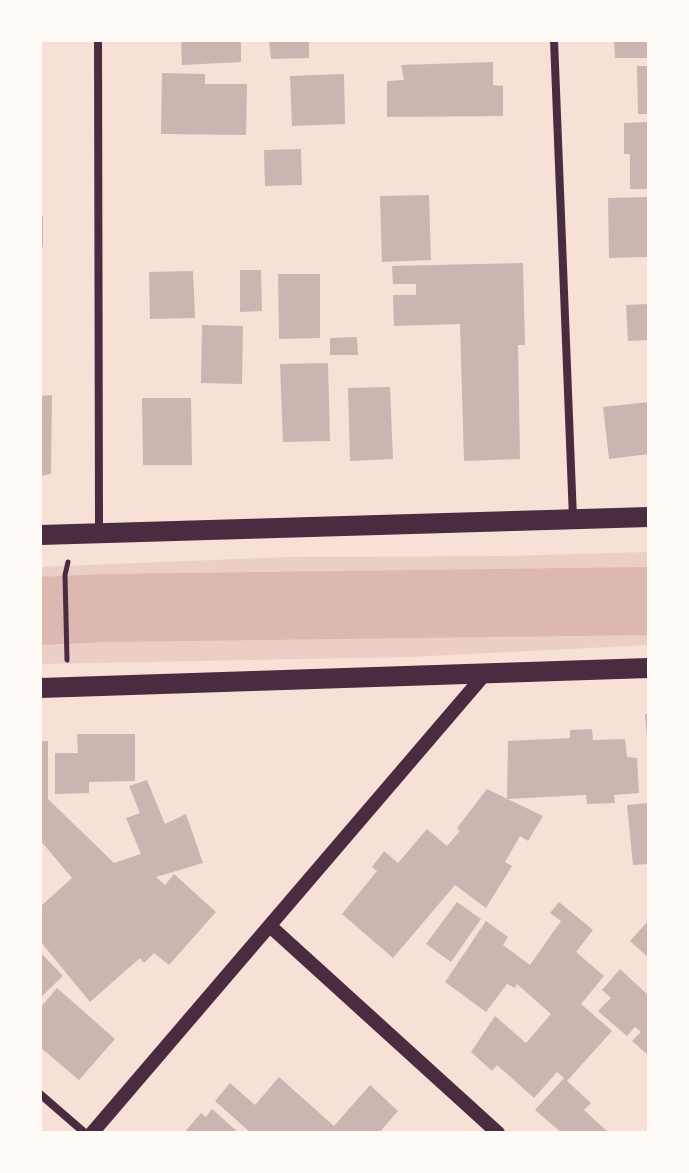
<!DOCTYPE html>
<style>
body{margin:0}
#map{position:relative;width:689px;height:1173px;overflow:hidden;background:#f7e1d7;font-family:"Work Sans",sans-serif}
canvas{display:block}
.frame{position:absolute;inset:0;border:42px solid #fffaf5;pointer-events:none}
</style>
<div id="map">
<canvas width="689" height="1173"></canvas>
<div class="frame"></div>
</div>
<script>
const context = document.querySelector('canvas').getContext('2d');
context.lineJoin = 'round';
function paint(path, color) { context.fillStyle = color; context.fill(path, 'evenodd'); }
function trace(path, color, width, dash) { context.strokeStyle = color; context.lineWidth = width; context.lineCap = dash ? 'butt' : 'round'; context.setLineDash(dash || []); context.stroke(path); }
const green = new Path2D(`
 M649,552V645L410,657L40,664V567L287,557L503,556Z`);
const river = new Path2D(`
 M40,611L107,608L649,601`);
const building = new Path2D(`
 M181,40H241V62L182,65Z
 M269,40H309V58L271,59Z
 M614,40H649L648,58H615Z
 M493,62V85L503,86V116L387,117V81L404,80L401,65Z
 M637,66H649V114H638Z
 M162,73L205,74V84H247L246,135L161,134Z
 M344,74L345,124L292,126L290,76Z
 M649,122V189H630V154H624V123Z
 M301,149L302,185L265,186L264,150Z
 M429,195L431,260L382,262L380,196Z
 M649,197V257L609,258L608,198Z
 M40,216H43V247H40Z
 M523,263L525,345H518L520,459L464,461L460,324L394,326L393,295H416V284H393L392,266Z
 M240,270H261L262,311L240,312Z
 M193,271L195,318L150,319L149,272Z
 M278,274H320V338L279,339Z
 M649,304V340L628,341L626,305Z
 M202,325L243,326L242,384L201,383Z
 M357,337L358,355H330V338Z
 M328,363L330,441L283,442L280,364Z
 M390,387L393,459L350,461L348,388Z
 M52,395L51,474L40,476V396Z
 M142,398H191L192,465H143Z
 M649,402V454L609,459L603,407Z
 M645,714H649V737H647Z
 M592,729L593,740L625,739L627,757L637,758L639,793L614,795L615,803L587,804L586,795L507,799L508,741L570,738V730Z
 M77,734H135V781L89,782V793L55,794V753H78Z
 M40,741H48V799L114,863L141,854L126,818L140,813L129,786L147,780L165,824L186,814L203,863L156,877L165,885L174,874L216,912L169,965L154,953L144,963L140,958L90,1002L40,941V907L72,878L40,840Z
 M487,789L543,816L528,841L520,836L505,862L512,866L486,908L455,885L393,958L342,914L377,871L372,867L384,851L398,863L427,829L447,846L460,831L457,828Z
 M649,803V864L633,865L627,805Z
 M457,902L481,919L451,962L426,944Z
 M559,902L593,930L576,952L604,976L581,1004L612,1031L567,1081L591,1103L584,1110L609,1133H562L535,1110L564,1078L557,1072L534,1098L497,1065L492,1071L471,1052L495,1016L526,1043L551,1014L517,984L515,988L507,984L486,1012L445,982L486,921L508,937L503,945L530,965L561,921L550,913Z
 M649,920V958L630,941Z
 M40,952L63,976L40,998Z
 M620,969L649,996V1056L632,1041L641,1032L635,1027L627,1036L598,1011L611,998L602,990Z
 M57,988L115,1039L79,1080L40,1047V1008Z
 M279,1077L334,1126L370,1085L398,1111L379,1133H251L215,1101L230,1083L255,1105Z
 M212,1109L239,1133H184L201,1113L206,1117Z`);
const path = new Path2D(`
 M67,660L65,575L68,562`);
const minor = new Path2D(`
 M98,40L99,531
 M554,40L573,518
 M40,1094L85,1133`);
const tertiary = new Path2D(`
 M270,926L498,1133
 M92,1133L485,674`);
const primary = new Path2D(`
 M40,535L649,517
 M40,688L649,668`);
paint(green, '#ebcfc5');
trace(river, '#dcb8b0', 68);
paint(building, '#ccb4b1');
trace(path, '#4a2c40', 5);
trace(minor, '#4a2c40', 8);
trace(tertiary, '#4a2c40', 14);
trace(primary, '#4a2c40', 20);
</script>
